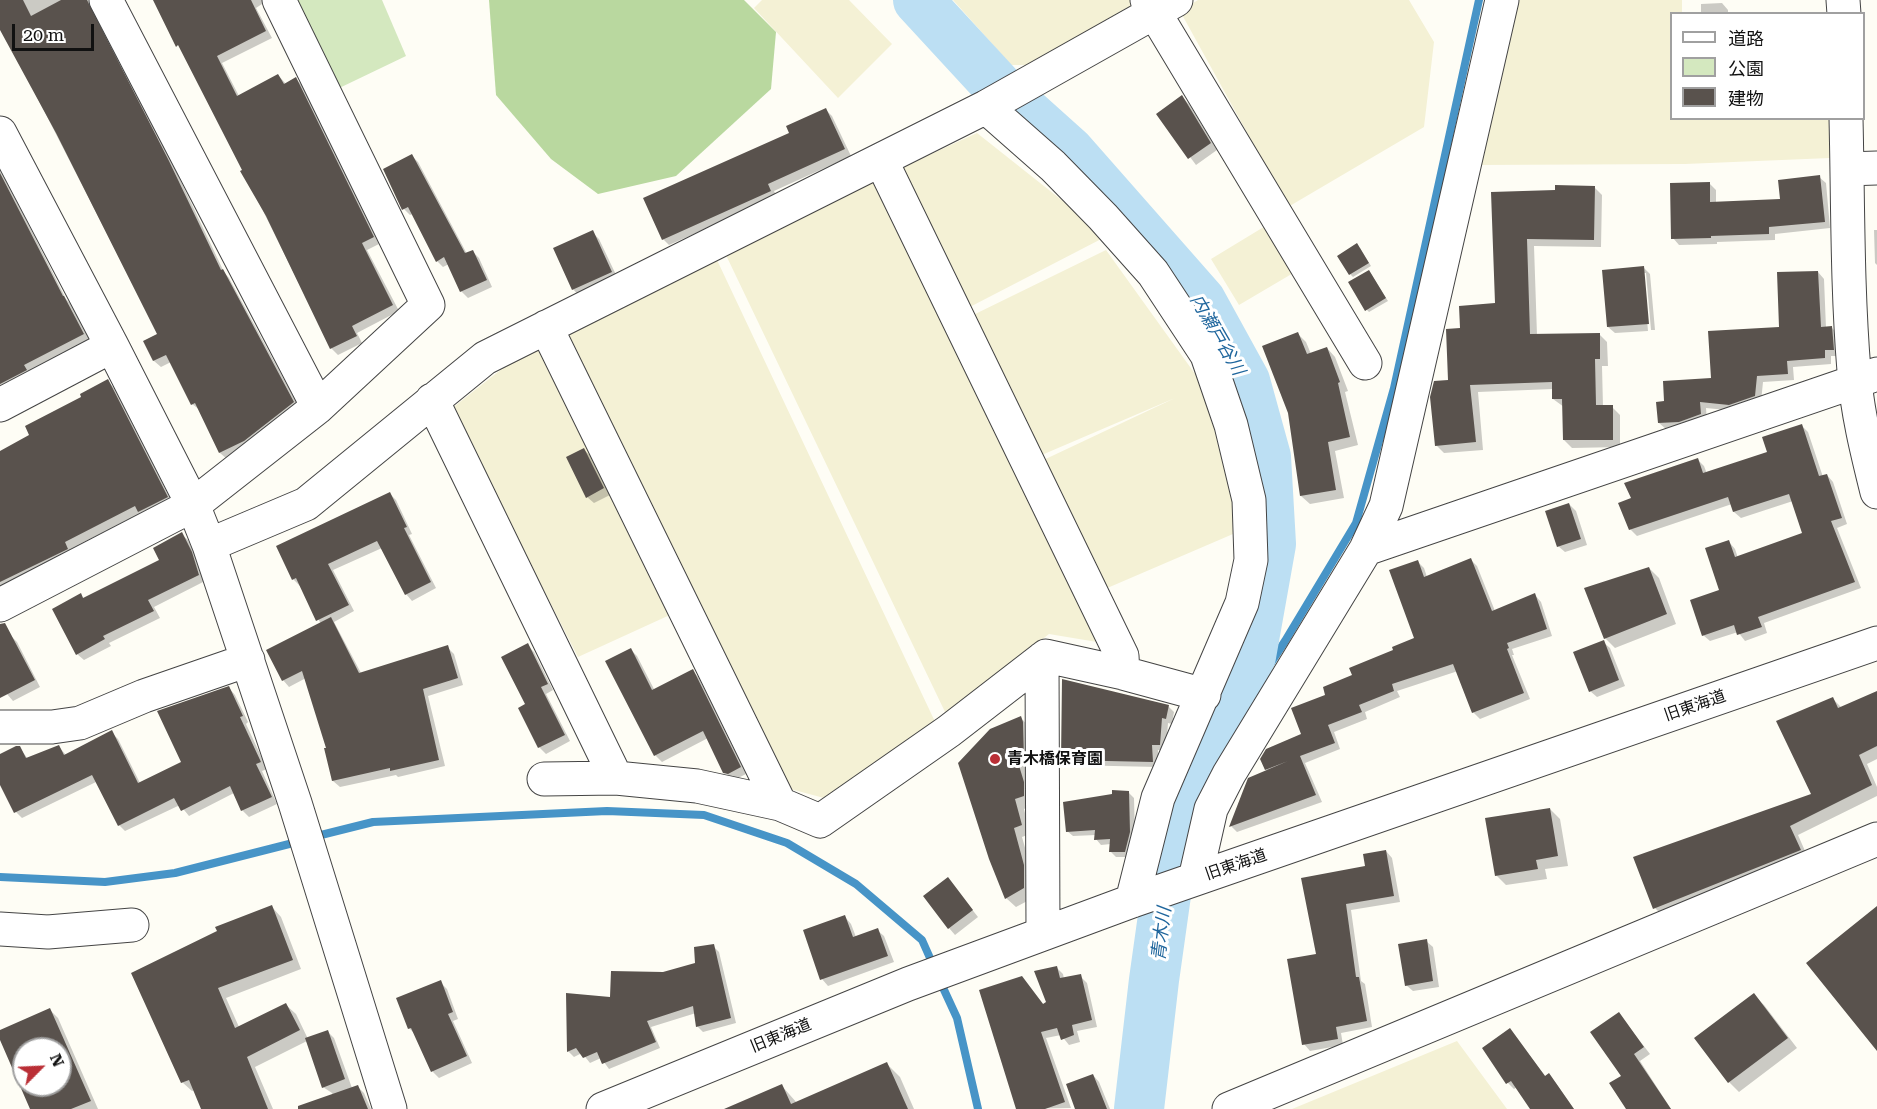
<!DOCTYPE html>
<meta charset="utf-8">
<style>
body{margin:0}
#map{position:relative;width:1877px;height:1109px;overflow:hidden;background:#fefdf5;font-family:"Roboto Serif","Noto Sans JP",serif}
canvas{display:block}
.legend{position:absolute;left:1670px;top:12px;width:195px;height:108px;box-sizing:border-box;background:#fff;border:2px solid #a0a0a0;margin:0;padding:8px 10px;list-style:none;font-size:18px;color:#111}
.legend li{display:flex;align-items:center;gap:12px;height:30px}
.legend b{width:30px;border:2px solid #a0a0a0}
.north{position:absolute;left:12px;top:1037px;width:60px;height:60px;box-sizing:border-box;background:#fff;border:2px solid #a0a0a0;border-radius:50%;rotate:66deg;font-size:16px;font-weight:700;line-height:24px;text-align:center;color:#111}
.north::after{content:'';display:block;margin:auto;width:21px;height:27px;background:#ba2f36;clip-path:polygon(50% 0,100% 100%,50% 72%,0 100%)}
.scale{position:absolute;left:12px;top:24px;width:82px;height:27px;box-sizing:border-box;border:3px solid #111;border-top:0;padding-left:8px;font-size:18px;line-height:21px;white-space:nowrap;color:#111;-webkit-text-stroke:4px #fff;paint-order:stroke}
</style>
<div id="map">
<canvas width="1877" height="1109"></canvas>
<ul class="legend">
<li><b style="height:8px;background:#fff"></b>道路</li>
<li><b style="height:16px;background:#d4e8bf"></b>公園</li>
<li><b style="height:16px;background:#59524d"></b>建物</li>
</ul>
<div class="north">N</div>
<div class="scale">20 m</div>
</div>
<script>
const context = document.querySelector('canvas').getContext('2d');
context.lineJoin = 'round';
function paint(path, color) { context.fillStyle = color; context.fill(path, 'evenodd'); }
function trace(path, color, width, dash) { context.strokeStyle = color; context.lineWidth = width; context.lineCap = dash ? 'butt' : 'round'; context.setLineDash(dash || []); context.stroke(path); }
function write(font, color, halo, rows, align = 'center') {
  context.font = font + ' "Roboto Serif","Noto Sans JP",serif'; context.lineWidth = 6; context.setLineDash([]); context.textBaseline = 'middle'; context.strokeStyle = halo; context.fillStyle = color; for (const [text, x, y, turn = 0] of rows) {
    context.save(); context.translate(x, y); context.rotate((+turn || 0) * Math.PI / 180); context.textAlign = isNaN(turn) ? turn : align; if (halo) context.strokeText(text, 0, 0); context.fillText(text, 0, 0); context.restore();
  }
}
const farmland = new Path2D(`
 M762,0H849L892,44L838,98L754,8Z
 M953,0H1132L1137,7L1026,65H1011Z
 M1198,0H1409L1434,42L1424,127L1288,207L1180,11Z
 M1512,0H1682V13L1672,14V118L1830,119V158L1685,164L1475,165Z
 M977,133L1107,236L964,310L894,171Z
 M872,178L1103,643L1049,634L946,714L724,251Z
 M1267,225L1295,272L1239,305L1211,259Z
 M1106,250L1203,385L1240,531L1105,589L1035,464L1175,398L1037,457L967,318Z
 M717,260L938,728L824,798L783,787L565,333Z
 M542,348L672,614L578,657L451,409L503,368Z
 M1457,1041L1507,1109H1292Z`);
const green = new Path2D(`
 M295,0H382L406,56L331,92Z`);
const forest = new Path2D(`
 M489,0H744L776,32L771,89L676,176L598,194L551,159L496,95Z`);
const shadow = new Path2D(`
 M0,0H88L175,169L224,272L229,278L300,409L227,459L220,453L200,410L192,404L171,362L161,367L154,361L145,342L159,335L0,25Z
 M153,0H268L256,8L272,38L222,63L239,96L278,75L286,84L296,79L302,85L379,244L367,250L399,311L357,333L362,343L338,355L331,348L205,94L157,4Z
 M1722,3L1728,10V14H1701V4Z
 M1182,97L1189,104L1217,150L1196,165L1158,114Z
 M826,110L832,116L851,156L774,191L777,197L669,245L663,239L791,133Z
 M412,156L418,162L467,254L473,252L479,258L492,287L468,298L461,291L449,264L443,267L437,261L413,214L410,215L404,209Z
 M0,168L66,299L71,304L90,341L0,387Z
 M1819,177L1826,183L1830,228L1775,234V240L1717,242V244L1679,245L1673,238L1709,183L1716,190V204L1781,201Z
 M1594,187L1602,195L1601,247L1534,246L1537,335L1599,334L1607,342L1608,366H1602L1603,407H1612L1620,415V447L1572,448L1564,440V407L1553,399V389L1478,392L1483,450L1444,453L1436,445L1462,329L1496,304L1492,194L1556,192Z
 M1874,230H1877V265L1875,263Z
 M592,232L599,239L618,279L579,296L573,289Z
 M1360,248L1371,266L1353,277L1350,274Z
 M1644,268L1650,274L1655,330H1651L1646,273H1643L1648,331L1615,333L1608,327Z
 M1818,272L1824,279L1826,328H1832L1838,334L1840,356H1831V364L1793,367L1794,380L1763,382L1761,402L1736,411L1706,408L1707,421L1666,429L1659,423L1666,403L1712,379L1780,328Z
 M1371,274L1388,301L1369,312L1367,310Z
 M1297,333L1306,342L1311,354L1327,348L1335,357L1348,391L1345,392L1358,445L1335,451L1344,498L1310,504L1301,496Z
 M108,381L114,388L173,504L146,518L141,513L70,549L74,555L0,595V452L31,436Z
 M1801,425L1808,432L1823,477L1827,475L1833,482L1847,524L1837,528L1861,588L1764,623L1767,633L1745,641L1738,632L1710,641L1703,635L1721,591L1729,542L1735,549L1738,558L1804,534L1793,501L1741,518L1734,512L1732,504L1637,536L1630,529L1633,498L1698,460L1704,466L1707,474L1769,453Z
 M584,450L591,456L610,495L594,503L587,497Z
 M390,494L396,500L412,534L409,535L436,588L412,601L406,594L382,548L333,570L354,611L334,622L361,673L447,647L454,654L463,685L428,696L445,766L398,777L396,775L340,787L333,781L328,749L306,678L289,687L283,680L321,624L300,586L293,579L278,546Z
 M1569,504L1576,511L1587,545L1565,552L1558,546Z
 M181,534L188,540L198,560L205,581L154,607L160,618L109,643L111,646L84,660L77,654L81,595L84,599L161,560Z
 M1471,560L1477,566L1495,611L1535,595L1541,602L1552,636L1512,649L1514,655H1512L1530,699L1480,719L1473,712L1458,671L1397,691L1400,697L1365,712L1367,719L1334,732L1340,749L1305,763L1322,802L1237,832L1231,826L1268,771L1266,769L1303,735L1327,695L1354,676L1416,639L1418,562L1424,568L1427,577Z
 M1649,568L1659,578L1676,624L1615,648L1605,638Z
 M10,635L17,642L40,687L13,701L7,694L0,641Z
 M1603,642L1610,648L1625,686L1597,697L1590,691Z
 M527,645L534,652L553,690L546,694L570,741L546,754L539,747L527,705Z
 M631,650L637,656L655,691L693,671L699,678L746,774L736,779H732L725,772L708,738L662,762L655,755Z
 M229,688L235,695L248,722L246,724L267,769L262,771L277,804L249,817L242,810L234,793L189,816L180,805L125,831L119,825L96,782L22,818L16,812L0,782V756L19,747L28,759L59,747L66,755L111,732L118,739L140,783L183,762Z
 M1877,692V759L1867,764L1877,787V796L1798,835L1809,860L1664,917L1655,908L1813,795L1833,699L1842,708Z
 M1168,706L1174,712L1172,724L1168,723L1166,750H1158V767L1068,765L1063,759Z
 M1021,718L1030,728L1032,768H1026L1032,792L1033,805L1024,809L1030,834L1022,837L1033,876V898L1016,907L1006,898L991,858Z
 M1129,793L1134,798L1135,838L1130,857H1116L1111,852V844L1101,845L1096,839V835L1073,836L1067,831Z
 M1550,809L1560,819L1568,866L1545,869L1547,879L1506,885L1496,875Z
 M1386,851L1392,858L1400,902L1351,910L1361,981L1365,984L1372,1027L1341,1033L1343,1045L1310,1051L1304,1044L1317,955L1303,879L1367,867Z
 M948,879L978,917L955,935L949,928Z
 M272,907L281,917L301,969L226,998L239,1027L286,1005L296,1014L308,1039L328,1032L334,1038L352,1088L357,1086L364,1093L371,1109H338L332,1093L323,1087L307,1041L255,1067L273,1109H203L195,1090L192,1091L182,1082L133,974Z
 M845,917L851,924L856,937L877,930L884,936L894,962L828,986L822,979Z
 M1426,941L1433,947L1439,987L1413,991L1406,985Z
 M713,946L719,952L736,1023L703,1032L697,1026L696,1013L651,1027L660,1048L609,1069L601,1058L590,1063L582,1053L574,1057L568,1051L567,994L612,999L663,973L697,964Z
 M1056,967L1063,974L1064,979L1080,976L1087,983L1097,1027L1077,1031L1080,1042L1069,1045L1061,1035L1046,1038L1071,1108L1017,1109L1022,977L1044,1005L1048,1003Z
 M440,982L447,989L458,1019L453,1021L472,1063L439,1078L433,1072L416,1035L409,1028Z
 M1754,995L1764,1005L1797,1048L1739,1092L1729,1082Z
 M50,1010L58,1018L98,1109H32L0,1036V1032ZM24,1049H60V1085H24Z
 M1619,1014L1650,1054L1640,1061L1671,1109H1628L1623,1076Z
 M1510,1030L1546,1077L1555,1082L1574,1109H1532L1517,1087L1514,1089L1508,1083Z
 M887,1064L900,1077L914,1109H726L782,1086L797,1103Z
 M1093,1075L1099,1082L1110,1109H1077Z`);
const stream = new Path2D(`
 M1206,764L1285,641L1356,523L1394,388L1479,0
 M313,837L373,822L607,811L704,815L787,843L856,884L922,940L934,967
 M0,877L105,882L175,873L301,841
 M939,979L957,1018L978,1109`);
const river = new Path2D(`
 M918,0L1001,90L1069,151L1201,301L1245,381L1266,457L1271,544L1251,656L1173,845L1154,980L1139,1109`);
const building = new Path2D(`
 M0,0H23L31,16L61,0H87L169,161L221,270L223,269L294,402L244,441L219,453L195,403L191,405L166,355L153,361L143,341L157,334L56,133L0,30Z
 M153,0H251L266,31L217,56L237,96L278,74L284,84L296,77L374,237L362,243L393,305L352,326L357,336L330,349L266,216L240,171L242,170L178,45L176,47Z
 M1182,95L1211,143L1188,159L1156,114Z
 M826,108L845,149L768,184L771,191L662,240L643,198L789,133L786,126Z
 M412,154L465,253L473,250L487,280L460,292L444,257L436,262L408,207L402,210L383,169Z
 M0,173L63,296H64L84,334L24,365L27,370L0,384Z
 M1820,175L1825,222L1769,227V234L1711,236V238L1671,239L1670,183L1710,182V202L1780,199L1778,180Z
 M1555,185L1595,186L1594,240L1527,239L1530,334L1600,333V359H1595L1596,405H1613V440H1563L1562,399H1552V382L1470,385L1476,442L1435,446L1430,397L1434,381L1448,380L1446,329L1460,328L1459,306L1495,303L1491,192L1555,190Z
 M593,230L612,272L572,290L553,248Z
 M1357,243L1369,263L1349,275L1337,256Z
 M1644,266L1649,324L1607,327L1602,270Z
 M1369,270L1386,298L1365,311L1348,282Z
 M1818,271L1821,327L1832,326L1834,350H1825V358L1787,361L1788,374L1757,376L1755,396L1729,405L1700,402L1701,414L1679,422L1658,423L1656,402L1664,401L1663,381L1711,378L1708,331L1779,327L1777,272Z
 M1298,332L1307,354L1327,347L1340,382L1338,383L1350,437L1328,442L1336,490L1300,496L1288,413L1262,346Z
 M108,379L168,497L138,512L135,506L65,542L68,549L0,582V451L29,435L25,426L81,397L80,394Z
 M1802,424L1819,476L1827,474L1842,518L1831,521L1855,582L1758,617L1762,627L1737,635L1734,625L1702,636L1690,600L1719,590L1705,548L1729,540L1735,557L1802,533L1789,494L1733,512L1728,497L1629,530L1618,503L1631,498L1624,483L1698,458L1703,473L1767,452L1762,437Z
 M584,448L604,488L586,498L566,457Z
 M390,492L407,527L404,528L431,582L405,595L377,541L328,564L349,605L316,621L296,578L292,580L276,546Z
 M1569,503L1581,539L1557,547L1545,511Z
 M182,532L192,552L199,575L148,600L154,611L103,636L105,639L76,655L52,609L81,593L83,598L159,560L153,548Z
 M1471,558L1492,611L1535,593L1547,629L1507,643L1509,648L1507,649L1524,693L1472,713L1453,664L1392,684L1394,691L1359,705L1362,712L1328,725L1335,743L1300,756L1316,795L1229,827L1248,778L1288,761L1265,770L1260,759L1266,749L1301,734L1291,708L1325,695L1323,687L1352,675L1349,668L1393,650L1392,647L1414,638L1389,570L1418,560L1424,577Z
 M1649,567L1667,614L1604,639L1584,588Z
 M331,617L359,673L448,645L458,678L423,689L439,760L390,771V768L332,781L324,748H326L302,671L282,681L266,650Z
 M5,623L35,680L0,698V624Z
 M1604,640L1619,680L1589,692L1573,652Z
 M528,643L548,684L541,687L565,735L538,748L518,708L525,704L501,657Z
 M631,648L652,690L693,669L741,767L728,774L723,773L703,731L654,756L605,661Z
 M1062,679L1169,705L1166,719L1162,718L1160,745H1152L1153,762L1061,760Z
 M229,686L243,716L240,717L261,762L256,764L272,797L241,811L230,786L181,811L174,798L118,826L92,775L14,813L0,785V754L16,746H20L26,758L59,745L64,755L112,730L138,783L181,762L157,711Z
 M1877,691V746L1859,755L1872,785L1790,826L1801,850L1653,909L1633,857L1811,794L1776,721L1833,697L1838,708Z
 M1021,716L1023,722L1024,759H1017L1024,782V796L1015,799L1022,825L1014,828L1024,865V888L1005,899L989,859L958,763L990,729Z
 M1112,790L1129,791L1130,832L1125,852H1109L1110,839L1094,840L1095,830L1066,832L1063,802L1112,794Z
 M1550,808L1558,856L1536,860L1538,869L1495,876L1485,818Z
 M1386,850L1394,896L1346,904L1356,977H1359L1367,1021L1336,1027L1338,1039L1302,1045L1287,959L1316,954L1301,878L1365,866L1363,854Z
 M948,877L973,910L948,929L923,896Z
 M272,905L293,960L218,988L235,1028L286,1003L300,1030L247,1057L268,1109H201L189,1080L181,1083L131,973L217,931L215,927Z
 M1877,906V1051L1806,963Z
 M845,915L853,937L878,928L888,956L820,980L803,930Z
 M1427,939L1433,981L1405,986L1398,944Z
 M714,944L731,1018L696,1027L693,1006L647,1021L656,1042L602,1064L597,1052L583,1058L576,1048L567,1052L566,993L610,997L611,971L663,972L695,963L694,947Z
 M1057,966L1060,978L1081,974L1092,1020L1072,1025L1074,1035L1061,1040L1057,1028L1041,1032L1065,1102L1045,1109H1016L979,990L1022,976L1043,1004L1046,1002L1034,971Z
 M441,980L453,1012L448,1014L467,1056L431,1072L411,1028L408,1029L396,998Z
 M1754,993L1788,1038L1728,1083L1694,1038Z
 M50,1008L91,1101L71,1109H30L0,1040V1030ZM24,1049H60V1085H24Z
 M1619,1012L1644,1047L1634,1054L1671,1109H1626L1609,1083L1621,1076L1590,1032Z
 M1510,1028L1545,1076L1549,1073L1574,1109H1530L1511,1081L1506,1084L1482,1048Z
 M328,1030L345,1079L322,1088L305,1038Z
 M887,1062L908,1109H724L782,1084L791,1104Z
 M1093,1074L1107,1109H1075L1066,1084Z
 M358,1085L368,1109H298V1106Z`);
const minor = new Path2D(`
 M106,0L318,407
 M1147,0L1365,363
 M1843,0L1844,14
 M986,107L1053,166L1103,217L1153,273L1207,355L1231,425L1249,500L1251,560L1242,603L1158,798L1132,901
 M1846,118C1848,202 1847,287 1854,371C1857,411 1867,452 1877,492
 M0,133L112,346L193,505L209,545L295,803L390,1109
 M881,160L1122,656L1123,673
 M1847,169L1877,168
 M546,327L780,804
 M432,400L616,778
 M0,405L112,346
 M209,545L306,504L485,358L986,107L1176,0
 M1366,549L1877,374
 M0,605L193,505L318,407L428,305L279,0
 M1042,659L1043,934
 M0,727H52L80,723L144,696L248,660
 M544,779L616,778L697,786L780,804L820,821L949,731L1046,656L1123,673L1204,695
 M1195,879L1211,809L1229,774L1366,549L1386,506L1502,0
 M0,929L48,932L132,925
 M603,1109L908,984L1132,901L1877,643
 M1229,1109L1877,839`);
const markers = [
 [995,759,6,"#ba2f36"]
];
const streetNames = [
 ["旧東海道",1695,706,-19],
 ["旧東海道",1236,865,-19],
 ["旧東海道",781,1036,-22]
];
const poiNames = [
 ["青木橋保育園",1007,759]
];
const waterNames = [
 ["内瀬戸谷川",1217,335,60],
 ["青木川",1162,934,-83]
];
paint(farmland, '#f4f1d5');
paint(green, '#d4e8bf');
paint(forest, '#b9d89f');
paint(shadow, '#0003');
trace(stream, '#4794c7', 8);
trace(river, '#bcdff3', 50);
paint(building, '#59524d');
trace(minor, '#444', 35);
trace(minor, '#fff', 33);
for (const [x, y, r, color] of markers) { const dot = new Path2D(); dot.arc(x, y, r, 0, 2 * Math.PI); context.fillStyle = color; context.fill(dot); trace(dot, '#fff', 2); }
write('16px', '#111', '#fff', streetNames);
write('bold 16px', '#111', '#fff', poiNames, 'left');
write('italic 18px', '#1f669d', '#fff', waterNames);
</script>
